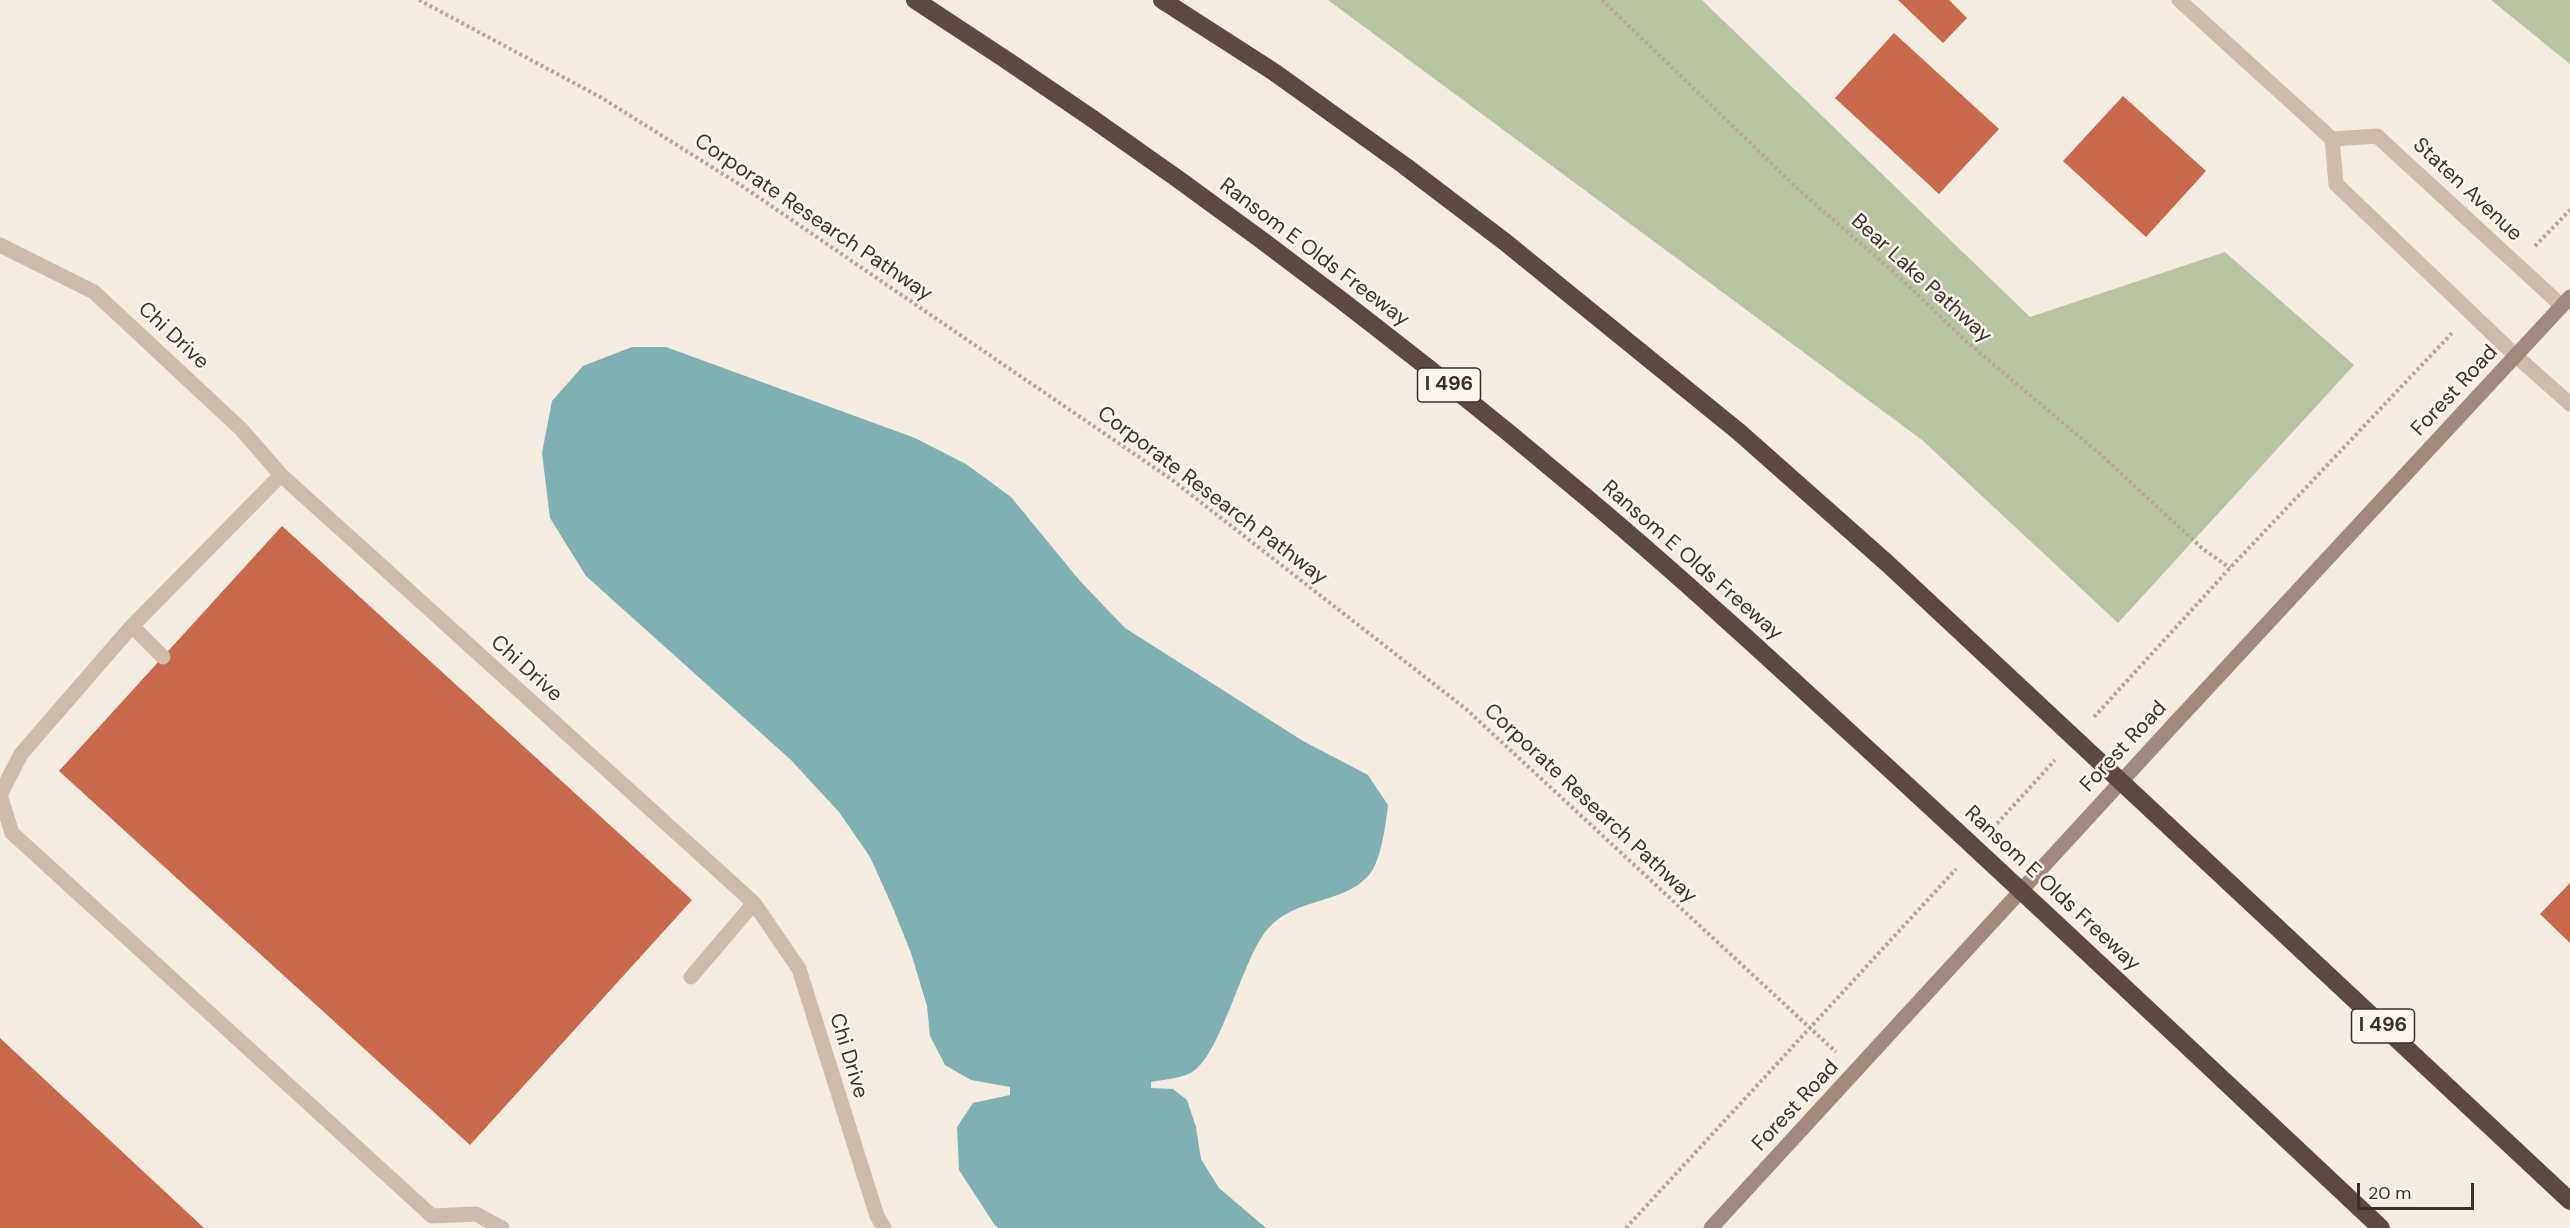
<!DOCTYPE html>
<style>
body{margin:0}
#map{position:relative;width:2570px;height:1228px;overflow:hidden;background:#f4ebe1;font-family:"DM Sans",sans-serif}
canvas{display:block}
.scale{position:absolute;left:2357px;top:1183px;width:117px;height:27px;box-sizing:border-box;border:3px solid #3b302b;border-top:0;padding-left:8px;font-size:18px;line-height:21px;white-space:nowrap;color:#3b302b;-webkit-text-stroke:4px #fbf5ee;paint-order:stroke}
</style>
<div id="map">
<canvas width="2570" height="1228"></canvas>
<div class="scale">20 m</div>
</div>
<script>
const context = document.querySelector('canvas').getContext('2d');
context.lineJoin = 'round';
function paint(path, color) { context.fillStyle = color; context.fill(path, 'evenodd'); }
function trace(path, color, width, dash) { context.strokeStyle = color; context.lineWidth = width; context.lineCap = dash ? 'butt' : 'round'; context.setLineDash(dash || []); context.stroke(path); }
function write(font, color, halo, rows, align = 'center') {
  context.font = font + ' "DM Sans",sans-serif'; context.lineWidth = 5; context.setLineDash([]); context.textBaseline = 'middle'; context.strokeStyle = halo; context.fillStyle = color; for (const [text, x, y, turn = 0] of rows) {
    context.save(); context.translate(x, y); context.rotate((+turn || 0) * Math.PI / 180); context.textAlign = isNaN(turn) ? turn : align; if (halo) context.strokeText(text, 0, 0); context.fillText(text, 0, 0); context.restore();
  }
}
const green = new Path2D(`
 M1328,0H1702L2030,317L2225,252L2354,365L2118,623L1922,440Z
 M2491,0H2570V64Z`);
const water = new Path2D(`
 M632,347H666L915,438L966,464L1011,497L1080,581L1125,628L1303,741L1368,775L1388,805C1386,823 1381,862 1369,875C1340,907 1292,895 1263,935C1241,967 1221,1050 1195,1070C1184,1079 1164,1079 1151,1082V1088L1173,1089L1187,1100L1196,1127L1201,1159L1219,1188L1266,1228H998L994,1224L959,1170L957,1127L973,1103L1010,1095V1087L971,1080L945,1065L930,1036L927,1006L911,953L893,908L870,857L839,812L791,760L586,576L550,518L542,453L552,401L583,366Z`);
const building = new Path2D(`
 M1898,0H1949L1967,18L1943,43Z
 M1894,33L1999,129L1939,194L1835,98Z
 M2123,96L2206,171L2146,237L2063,161Z
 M282,526L692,900L470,1145L59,771Z
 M2570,883V943L2540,914Z
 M0,1038L204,1228H0Z`);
const path = new Path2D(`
 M419,0L602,98L742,186L1171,479L1466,709L1836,1052
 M1602,0L1800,191L1896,274L1968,343L2100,454L2203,549L2230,568
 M2535,246L2570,210
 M2094,717L2230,568L2453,332
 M1993,828L2055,760
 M1626,1228L1956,869`);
const lane = new Path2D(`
 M0,245L94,292L241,429L281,475L754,903L799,969L877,1216L884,1228
 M2516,356L2570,404
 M281,475L132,626L21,754L0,795L12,833L432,1216L476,1214L502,1228
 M132,626L163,657
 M691,977L754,903`);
const street = new Path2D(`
 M2179,0L2332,139
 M2516,356L2336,184L2332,139L2377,136L2562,306`);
const secondary = new Path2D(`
 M1711,1228L2175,723L2570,297`);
const highway = new Path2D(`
 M915,0C1149,151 1374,318 1587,498C1681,577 1770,659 1860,742C2035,902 2208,1066 2381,1228
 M1162,0L1274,72L1405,166L1505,242L1739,432L1888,564L2570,1201`);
const shields = [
 [1449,385,63],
 [2383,1026,63]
];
const shieldNames = [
 ["I 496",1449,385],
 ["I 496",2383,1026]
];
const streetNames = [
 ["Staten Avenue",2467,190,43],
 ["Corporate Research Pathway",813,218,34],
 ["Ransom E Olds Freeway",1314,253,37],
 ["Bear Lake Pathway",1921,279,42],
 ["Chi Drive",173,336,43],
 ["Forest Road",2455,391,-47],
 ["Corporate Research Pathway",1212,496,37],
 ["Ransom E Olds Freeway",1692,561,41],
 ["Chi Drive",526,669,42],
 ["Forest Road",2124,747,-47],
 ["Corporate Research Pathway",1590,804,43],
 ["Ransom E Olds Freeway",2052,889,43],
 ["Chi Drive",848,1056,73],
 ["Forest Road",1796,1106,-47]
];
paint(green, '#b8c4a0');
paint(water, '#7fb0b2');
paint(building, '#c8694b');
trace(path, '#b9a596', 4, [3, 3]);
trace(lane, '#cdbbac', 15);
trace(street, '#cdbbac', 15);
trace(secondary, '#a18a7d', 15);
trace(highway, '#5c4a42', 18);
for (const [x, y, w] of shields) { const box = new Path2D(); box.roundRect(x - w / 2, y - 17, w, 34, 4.5); context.fillStyle = '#fbf5ee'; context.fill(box); trace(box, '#3b302b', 1.5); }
write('bold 20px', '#3b302b', null, shieldNames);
write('21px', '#3b302b', '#fbf5ee', streetNames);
</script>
